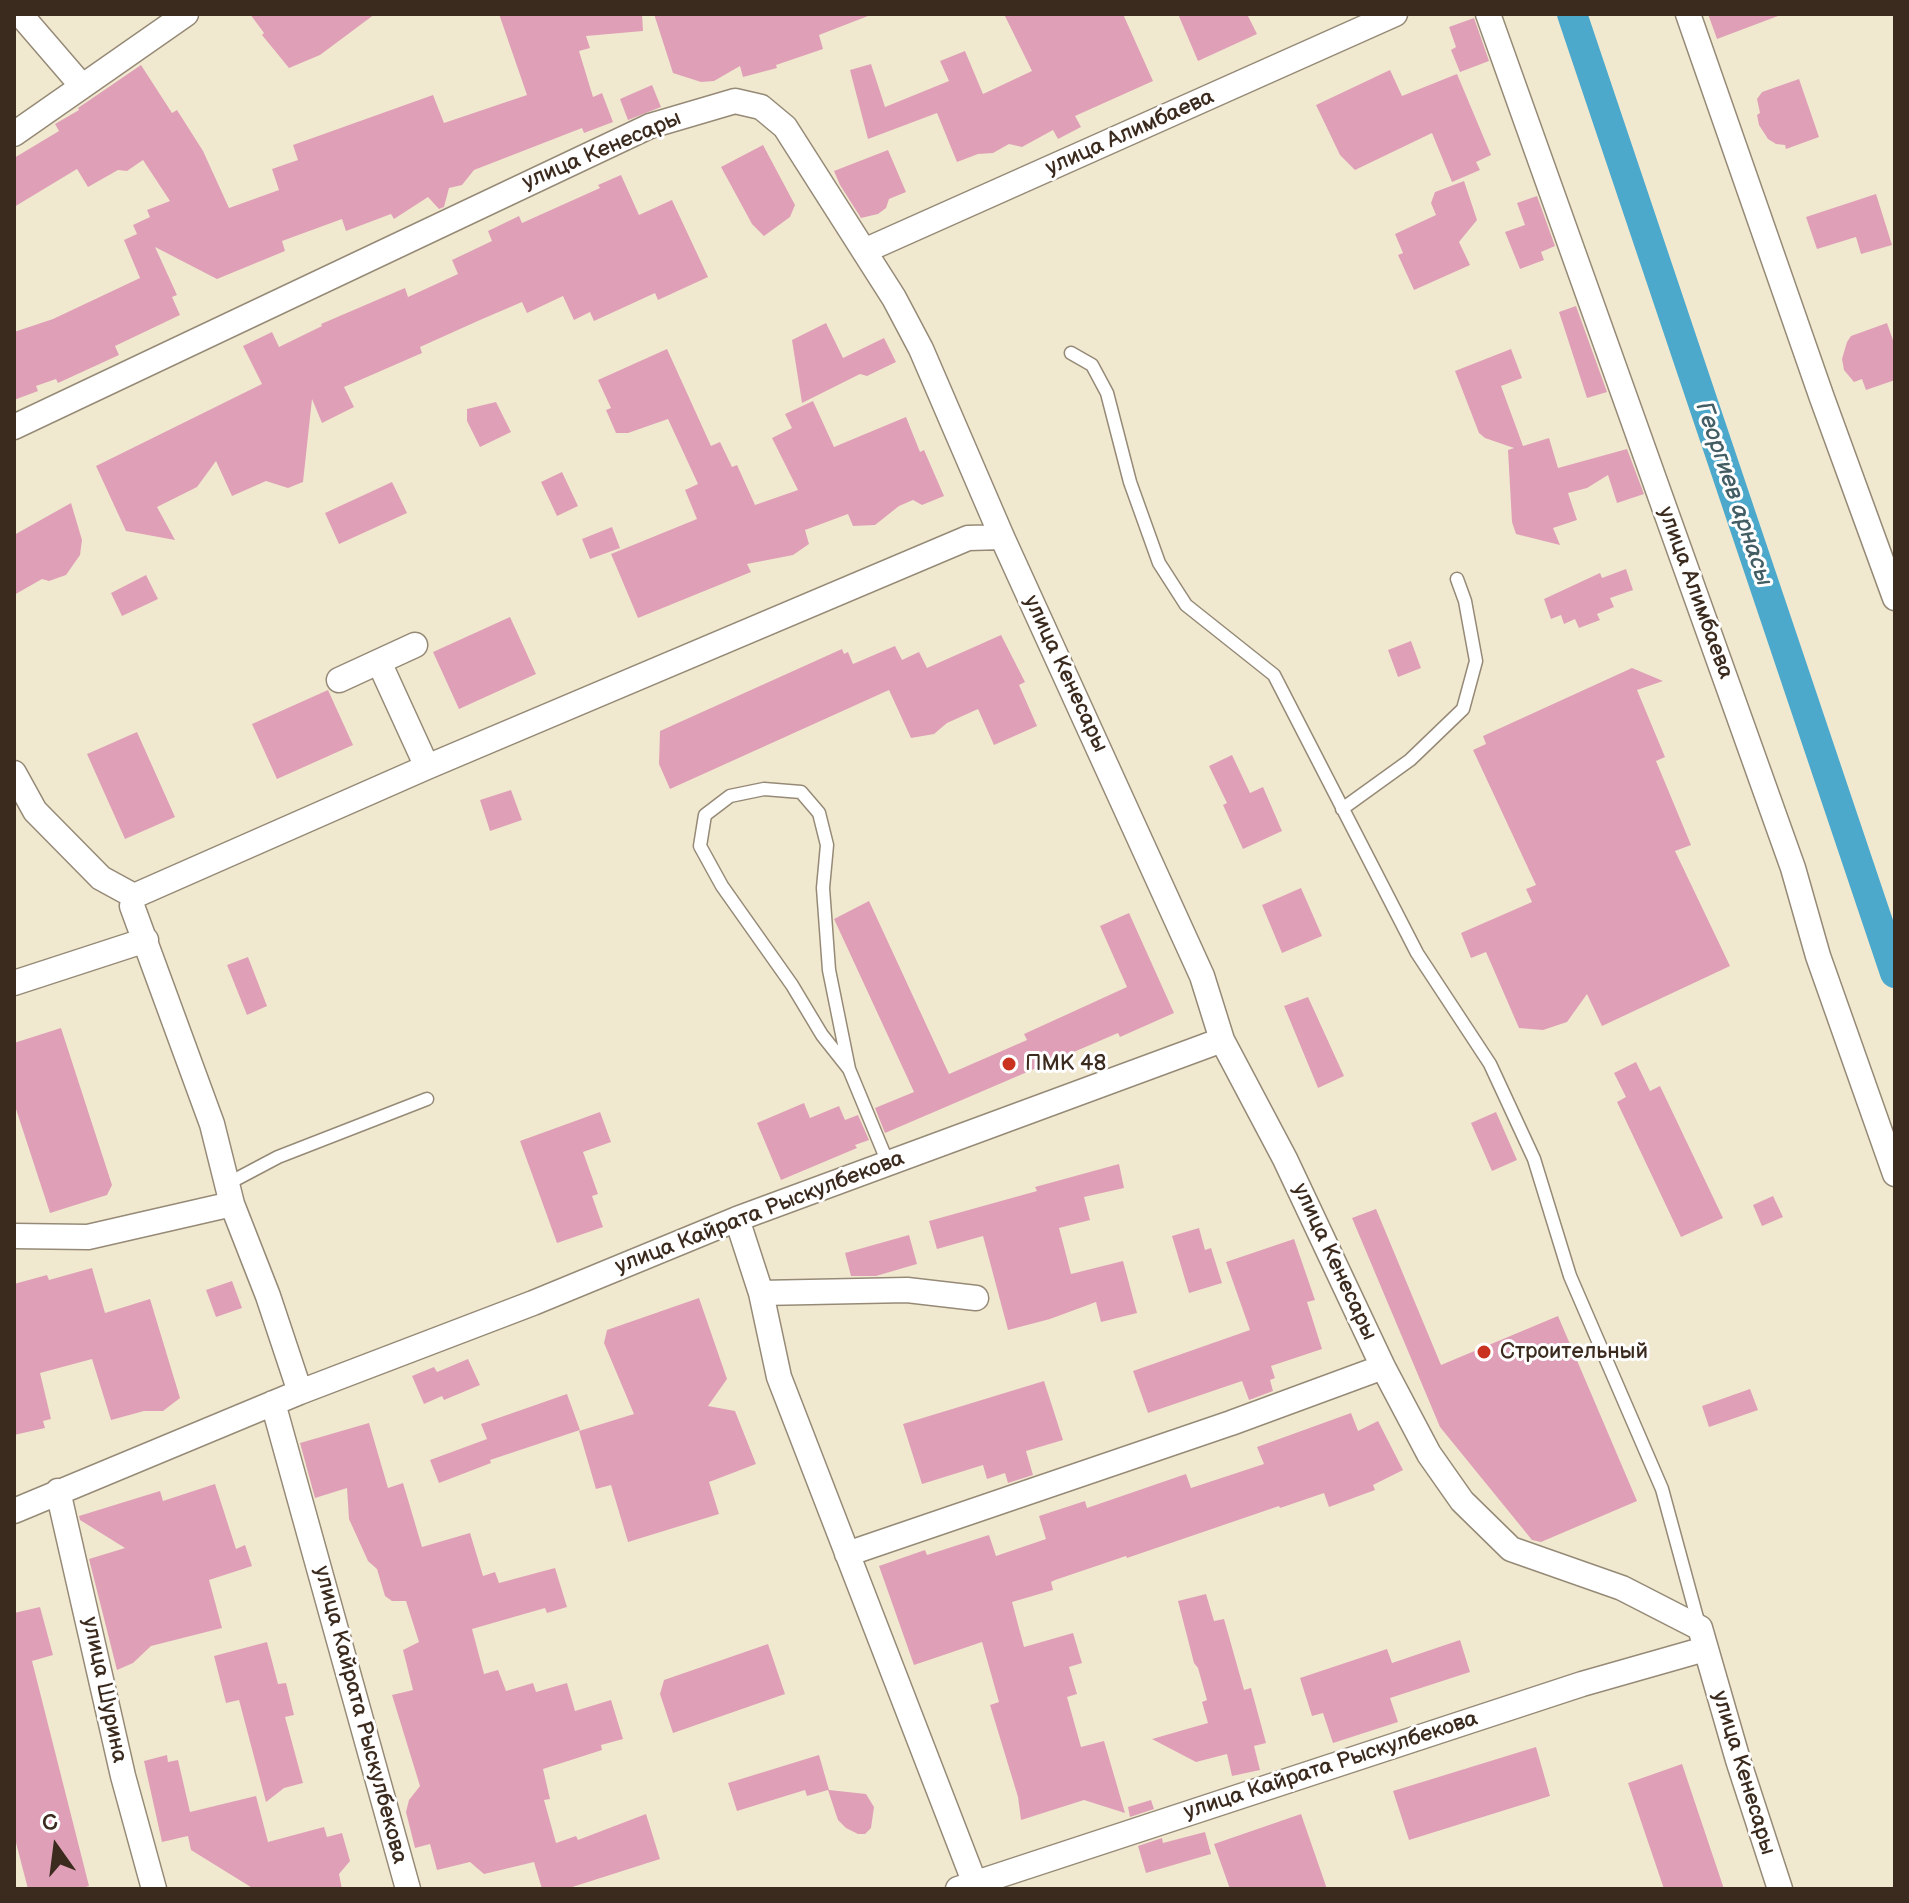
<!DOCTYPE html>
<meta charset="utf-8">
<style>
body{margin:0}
#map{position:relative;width:1909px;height:1903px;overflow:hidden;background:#f0e9d0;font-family:"Balsamiq Sans",sans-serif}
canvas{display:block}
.frame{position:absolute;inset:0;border:16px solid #3b2a1e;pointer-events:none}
.north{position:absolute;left:16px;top:1807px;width:80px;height:80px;-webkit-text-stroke:6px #fff;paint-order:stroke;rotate:346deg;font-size:22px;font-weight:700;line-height:32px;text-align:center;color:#3b2a1e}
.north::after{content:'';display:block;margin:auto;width:28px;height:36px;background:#3b2a1e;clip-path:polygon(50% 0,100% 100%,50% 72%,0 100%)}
</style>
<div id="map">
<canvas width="1909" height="1903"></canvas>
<div class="frame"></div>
<div class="north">С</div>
</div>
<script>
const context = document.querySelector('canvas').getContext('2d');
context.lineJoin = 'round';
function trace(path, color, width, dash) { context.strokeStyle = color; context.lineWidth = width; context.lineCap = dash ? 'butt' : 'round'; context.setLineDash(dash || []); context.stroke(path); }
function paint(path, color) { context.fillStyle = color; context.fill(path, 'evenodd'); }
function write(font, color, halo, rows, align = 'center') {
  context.font = font + ' "Balsamiq Sans",sans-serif'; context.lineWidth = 6; context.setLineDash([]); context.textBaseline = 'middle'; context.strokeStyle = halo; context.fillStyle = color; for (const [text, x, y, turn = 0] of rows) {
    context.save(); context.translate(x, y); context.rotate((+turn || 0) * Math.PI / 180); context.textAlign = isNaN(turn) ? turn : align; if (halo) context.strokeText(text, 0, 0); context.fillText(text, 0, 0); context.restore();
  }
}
const canal = new Path2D(`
 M1572,14L1895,973`);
const building = new Path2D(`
 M250,14H375L320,55L289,68L262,35L264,33Z
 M499,14H642L643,31L586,36L590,48L579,51L593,97L602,93L613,122L584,133L582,128L474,170L462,185L449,188L444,207L439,209L428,197L394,219L391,214L346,231L342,219L282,241L285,251L217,279L155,247L177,295L172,297L180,315L115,346L119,355L58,383L56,379L36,386L38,391L14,400V332L53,319L140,278L124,240L137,234L133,225L150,217L147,210L170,201L143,160L127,171L118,170L88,187L77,169L14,207V158L59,131L55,124L79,110L78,108L141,65L172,113L177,110L203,151L229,208L279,190L272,169L298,160L293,145L433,95L444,123L527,95Z
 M654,14H868V16L819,35L823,49L776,65L777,68L743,77L740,66L714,81L701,82L673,73Z
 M1004,14H1123L1153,81L1075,116L1081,127L1058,139L1053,130L1022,147L1009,144L993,153L978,154L957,162L937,113L868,139L850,70L871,64L885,107L949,81L940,61L965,51L983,94L1032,71Z
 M1178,14H1247L1257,34L1198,61Z
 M1708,14H1778V16L1717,39Z
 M1474,18L1489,61L1460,72L1451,50L1456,47L1449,27Z
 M1390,70L1402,96L1457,74L1491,155L1476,162L1480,170L1452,182L1432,133L1355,170L1340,155L1316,105Z
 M1799,79L1819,137L1786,149L1785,145L1776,144L1768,139L1759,125L1757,115L1760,113L1757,99L1762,92Z
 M652,85L661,107L628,120L620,99Z
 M763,145L795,205L790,217L764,236L752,224L721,167Z
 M888,150L906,192L889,199L886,208L878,214L861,218L840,185L834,171Z
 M621,175L639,215L672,200L708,277L658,300L655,293L594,321L590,312L574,320L563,296L527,313L522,302L480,320L420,347L422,353L344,387L354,407L322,423L312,399L303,482L288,488L266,481L232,496L216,461L197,487L157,507L175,540L126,531L96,466L262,384L243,346L272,332L279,347L322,326L321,324L405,288L408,297L458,274L452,260L492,241L488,231L519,216L522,223L600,188L598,185Z
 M1464,181L1477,220L1459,242L1470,265L1414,290L1398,255L1403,253L1395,234L1436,215L1431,203L1435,192Z
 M1876,194L1892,245L1861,254L1856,237L1817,249L1806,217Z
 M1537,196L1555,246L1541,252L1544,260L1520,269L1505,232L1525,225L1517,203Z
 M1576,306L1607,392L1587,398L1559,312Z
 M826,323L843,358L884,338L896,362L867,376L860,374L802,403L792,340Z
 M1887,323L1895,346V380L1866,390L1862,379L1854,382L1844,370L1842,359L1847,342L1851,336Z
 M667,349L711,446L720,442L732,467L737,465L755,505L798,490L772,438L792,428L785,414L813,401L834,447L906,417L920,452L924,450L944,496L922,505L913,500L899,506L875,525L853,526L848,514L805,530L809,544L793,555L747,564L751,572L638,618L611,554L697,519L685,490L698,484L668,419L628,433H616L606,410L611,408L598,380Z
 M1511,349L1522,378L1501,386L1523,446L1549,438L1558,468L1627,449L1644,494L1617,503L1608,475L1587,488L1568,493L1577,520L1553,528L1560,545L1516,534L1512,522L1508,450L1514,448L1485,438L1479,433L1455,371Z
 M496,402L511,432L480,447L467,421V409Z
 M562,472L578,506L557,516L541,482Z
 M392,482L407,513L339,544L325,513Z
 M71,503L82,540L80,555L66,575L49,581L42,579L14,595V535Z
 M612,527L620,548L590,559L582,539Z
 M1626,569L1633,590L1610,598L1614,607L1597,614L1600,620L1579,628L1575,619L1564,624L1561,615L1551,619L1544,599L1600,573L1602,578Z
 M146,575L158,599L122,616L111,593Z
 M510,617L536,674L459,709L433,652Z
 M1001,635L1025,682L1019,685L1037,726L994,745L978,709L947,723L934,734L911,738L889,690L670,789L659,764L660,731L842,649L844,654L848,652L853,664L895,646L902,660L919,652L927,668Z
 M1411,641L1421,668L1398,677L1388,650Z
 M1632,668L1663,681L1637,690L1665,757L1656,761L1691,845L1675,851L1730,966L1602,1026L1587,994L1567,1022L1543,1030L1519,1028L1486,952L1471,958L1461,933L1532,902L1526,889L1536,885L1473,750L1486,744L1483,736Z
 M328,690L353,745L277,779L252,724Z
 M137,732L175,817L125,839L87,754Z
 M1232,755L1250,793L1263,787L1282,831L1243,849L1223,805L1227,803L1209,766Z
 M511,790L522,820L490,831L480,800Z
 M1301,888L1322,936L1282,953L1262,905Z
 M869,901L949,1074L1027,1040L1024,1034L1127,987L1100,926L1129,913L1174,1013L1120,1037L1118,1033L885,1133L875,1108L914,1092L834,919Z
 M248,957L267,1006L247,1015L227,965Z
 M1308,997L1344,1076L1318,1088L1284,1006Z
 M61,1028L112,1185L107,1195L50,1213L14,1103V1043Z
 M1636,1062L1650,1091L1660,1086L1723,1218L1681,1237L1617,1102L1626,1097L1614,1073Z
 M804,1103L810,1118L839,1106L845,1120L858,1115L869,1140L855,1145L857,1148L781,1180L757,1123Z
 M600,1112L611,1142L583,1152L598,1194L592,1196L603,1227L557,1243L520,1141Z
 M1496,1112L1517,1160L1492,1171L1471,1123Z
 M1119,1164L1124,1188L1084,1197L1090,1220L1059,1228L1071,1274L1123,1261L1137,1313L1101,1322L1096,1302L1050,1319L1008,1330L983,1236L937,1249L929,1221L1037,1191L1035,1187Z
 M1773,1196L1783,1217L1762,1226L1753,1205Z
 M1376,1209L1441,1365L1558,1316L1637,1501L1541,1542L1532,1540L1440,1427L1352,1218Z
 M1199,1228L1205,1250L1211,1248L1222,1283L1189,1293L1172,1236Z
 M909,1235L917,1264L876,1276H851L845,1253Z
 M1294,1239L1315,1300L1307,1302L1322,1349L1271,1366L1275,1378L1270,1380L1273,1391L1249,1400L1242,1381L1148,1413L1133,1371L1250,1330L1226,1262Z
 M92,1268L105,1313L150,1299L180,1398L163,1411H144L111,1420L92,1359L40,1373L51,1419L43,1421L45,1428L14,1435V1284L47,1275L49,1280Z
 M232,1281L242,1308L216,1317L206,1290Z
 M699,1298L727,1379L708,1406L735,1411L756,1464L709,1482L719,1514L628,1542L611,1485L596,1489L579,1431L634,1414L604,1343L607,1330Z
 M468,1359L480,1385L444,1400L442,1396L424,1404L412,1376L434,1367L437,1372Z
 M1044,1381L1063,1440L1026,1451L1033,1475L1008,1483L1005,1473L987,1479L983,1465L922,1484L903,1424Z
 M1750,1389L1758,1410L1709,1427L1702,1406Z
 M567,1394L580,1430L490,1460L491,1463L439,1483L430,1460L487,1439L481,1424Z
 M1351,1413L1358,1431L1378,1421L1403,1470L1373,1485L1375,1490L1329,1507L1324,1493L1280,1508L1279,1506L1127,1558L1126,1556L1055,1580L1051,1582L1053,1590L1012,1602L1024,1647L1073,1633L1082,1663L1069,1667L1077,1694L1067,1697L1081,1747L1104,1741L1125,1813L1084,1800L1021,1820L1018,1797L990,1705L999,1702L982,1642L914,1665L879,1566L925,1550L927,1555L989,1535L996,1556L1046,1539L1039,1516L1085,1501L1087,1508L1186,1474L1191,1488L1264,1464L1257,1447Z
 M369,1423L388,1488L403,1483L422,1547L470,1533L483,1576L495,1572L499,1583L555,1568L567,1607L547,1613L545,1608L472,1629L484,1674L498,1670L506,1691L533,1683L536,1692L567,1683L575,1711L611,1700L623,1739L601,1745L602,1750L543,1769L550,1799L544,1800L556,1843L576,1836L578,1840L646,1814L660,1859L566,1889H542L534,1862L484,1874L470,1862L437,1870L430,1844L415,1848L406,1812L409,1800L420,1786L392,1695L413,1690L403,1650L419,1642L406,1601H392L385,1596L377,1569L368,1561L349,1519L347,1488L315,1498L300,1443Z
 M215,1484L236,1549L245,1545L252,1566L209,1580L222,1628L151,1646L133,1663L117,1670L89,1559L125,1548L80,1520L79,1516L160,1491L163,1501Z
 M1206,1594L1214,1621L1224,1619L1244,1690L1251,1688L1266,1743L1254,1746L1260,1770L1232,1776L1227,1754L1196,1762L1152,1739L1208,1723L1202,1702L1207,1700L1198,1668L1194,1663L1178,1601Z
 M40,1607L53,1655L32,1661L89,1886L78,1889H28L14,1835V1613Z
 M1460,1640L1470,1672L1390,1698L1398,1722L1333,1743L1323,1713L1312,1716L1300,1678L1387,1649L1392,1663Z
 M267,1642L278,1684L286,1683L294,1715L285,1717L303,1783L284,1788L266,1802L239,1700L226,1703L214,1656Z
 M768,1644L785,1694L673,1733L660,1694L664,1680Z
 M1536,1747L1550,1796L1409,1840L1393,1791Z
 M167,1755L168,1762L178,1760L190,1812L256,1796L268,1842L324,1827L327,1837L342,1833L350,1861L339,1874L342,1889H254L191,1850L188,1836L162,1842L144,1761Z
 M819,1755L829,1790L866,1794L874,1807L871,1828L865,1834H858L846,1828L838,1820L828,1790L807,1796L805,1790L737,1811L728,1783Z
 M1682,1764L1724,1889H1664L1628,1783Z
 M1151,1800L1154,1809L1130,1817L1128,1807Z
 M1301,1814L1327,1889H1230L1214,1844Z
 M1205,1832L1211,1854L1146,1873L1138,1846L1162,1838L1163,1843Z`);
const service = new Path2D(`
 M1071,353L1092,365L1107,393L1130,482L1159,563L1186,605L1274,675L1417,953L1490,1064L1534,1159L1570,1276L1662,1489L1699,1625
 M1342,809L1410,760L1463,709L1476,661L1465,601L1457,579
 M849,1069L822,1035L792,985L722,886L700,846L705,815L730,796L764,789L801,792L819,813L827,845L823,888L829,970L849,1069L888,1163
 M227,1184L278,1157L427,1099`);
const minor = new Path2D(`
 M20,14L82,86
 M1488,14L1793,868L1818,956L1895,1174
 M1688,14L1822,398L1895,598
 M14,134L186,14
 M864,251L1395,14
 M14,427L650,126L735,101L761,107L785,127L894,298L921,349L1002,537L1202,976L1222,1040L1285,1159L1383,1367L1429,1454L1462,1501L1511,1549L1622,1588L1700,1628L1738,1760L1780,1889
 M379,662L427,767
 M339,680L415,645
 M14,773L35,811L101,878L134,896
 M134,896L427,767L968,538L1002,537
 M134,896L132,906L212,1124L232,1204L268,1296L300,1392
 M14,983L146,940
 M737,1219L761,1293L779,1377L977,1889
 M14,1236L88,1237L232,1204
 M761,1293L907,1290L976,1298
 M273,1403L408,1889
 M58,1491L123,1776L154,1889
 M14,1511L300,1392L533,1303L737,1219L1222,1040
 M847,1554L1231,1423L1383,1367
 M958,1889L1582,1684L1705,1649`);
const markers = [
 [1009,1064,8,"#c8321e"],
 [1484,1352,8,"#c8321e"]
];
const streetNames = [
 ["улица Алимбаева",1130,133,-24],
 ["улица Кенесары",602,151,-23],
 ["улица Алимбаева",1695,593,70],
 ["улица Кенесары",1065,674,65],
 ["улица Кайрата Рыскулбекова",760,1213,-21],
 ["улица Кенесары",1334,1262,65],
 ["улица Шурина",104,1690,78],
 ["улица Кайрата Рыскулбекова",360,1715,75],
 ["улица Кайрата Рыскулбекова",1331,1766,-18],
 ["улица Кенесары",1743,1773,73]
];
const poiNames = [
 ["ПМК 48",1025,1064],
 ["Строительный",1500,1352]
];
const waterNames = [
 ["Георгиев арнасы",1733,494,71]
];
trace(canal, '#4da9cc', 30);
paint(building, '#dfa0b7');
trace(service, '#968a77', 15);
trace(minor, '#968a77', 27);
trace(service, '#fff', 12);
trace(minor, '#fff', 24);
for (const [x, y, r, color] of markers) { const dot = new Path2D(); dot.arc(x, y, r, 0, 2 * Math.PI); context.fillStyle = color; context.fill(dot); trace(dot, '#fff', 3); }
write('22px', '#3b2a1e', '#fff', streetNames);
write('22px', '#3b2a1e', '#fff', poiNames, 'left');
write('italic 24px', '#425d64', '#fff', waterNames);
</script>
